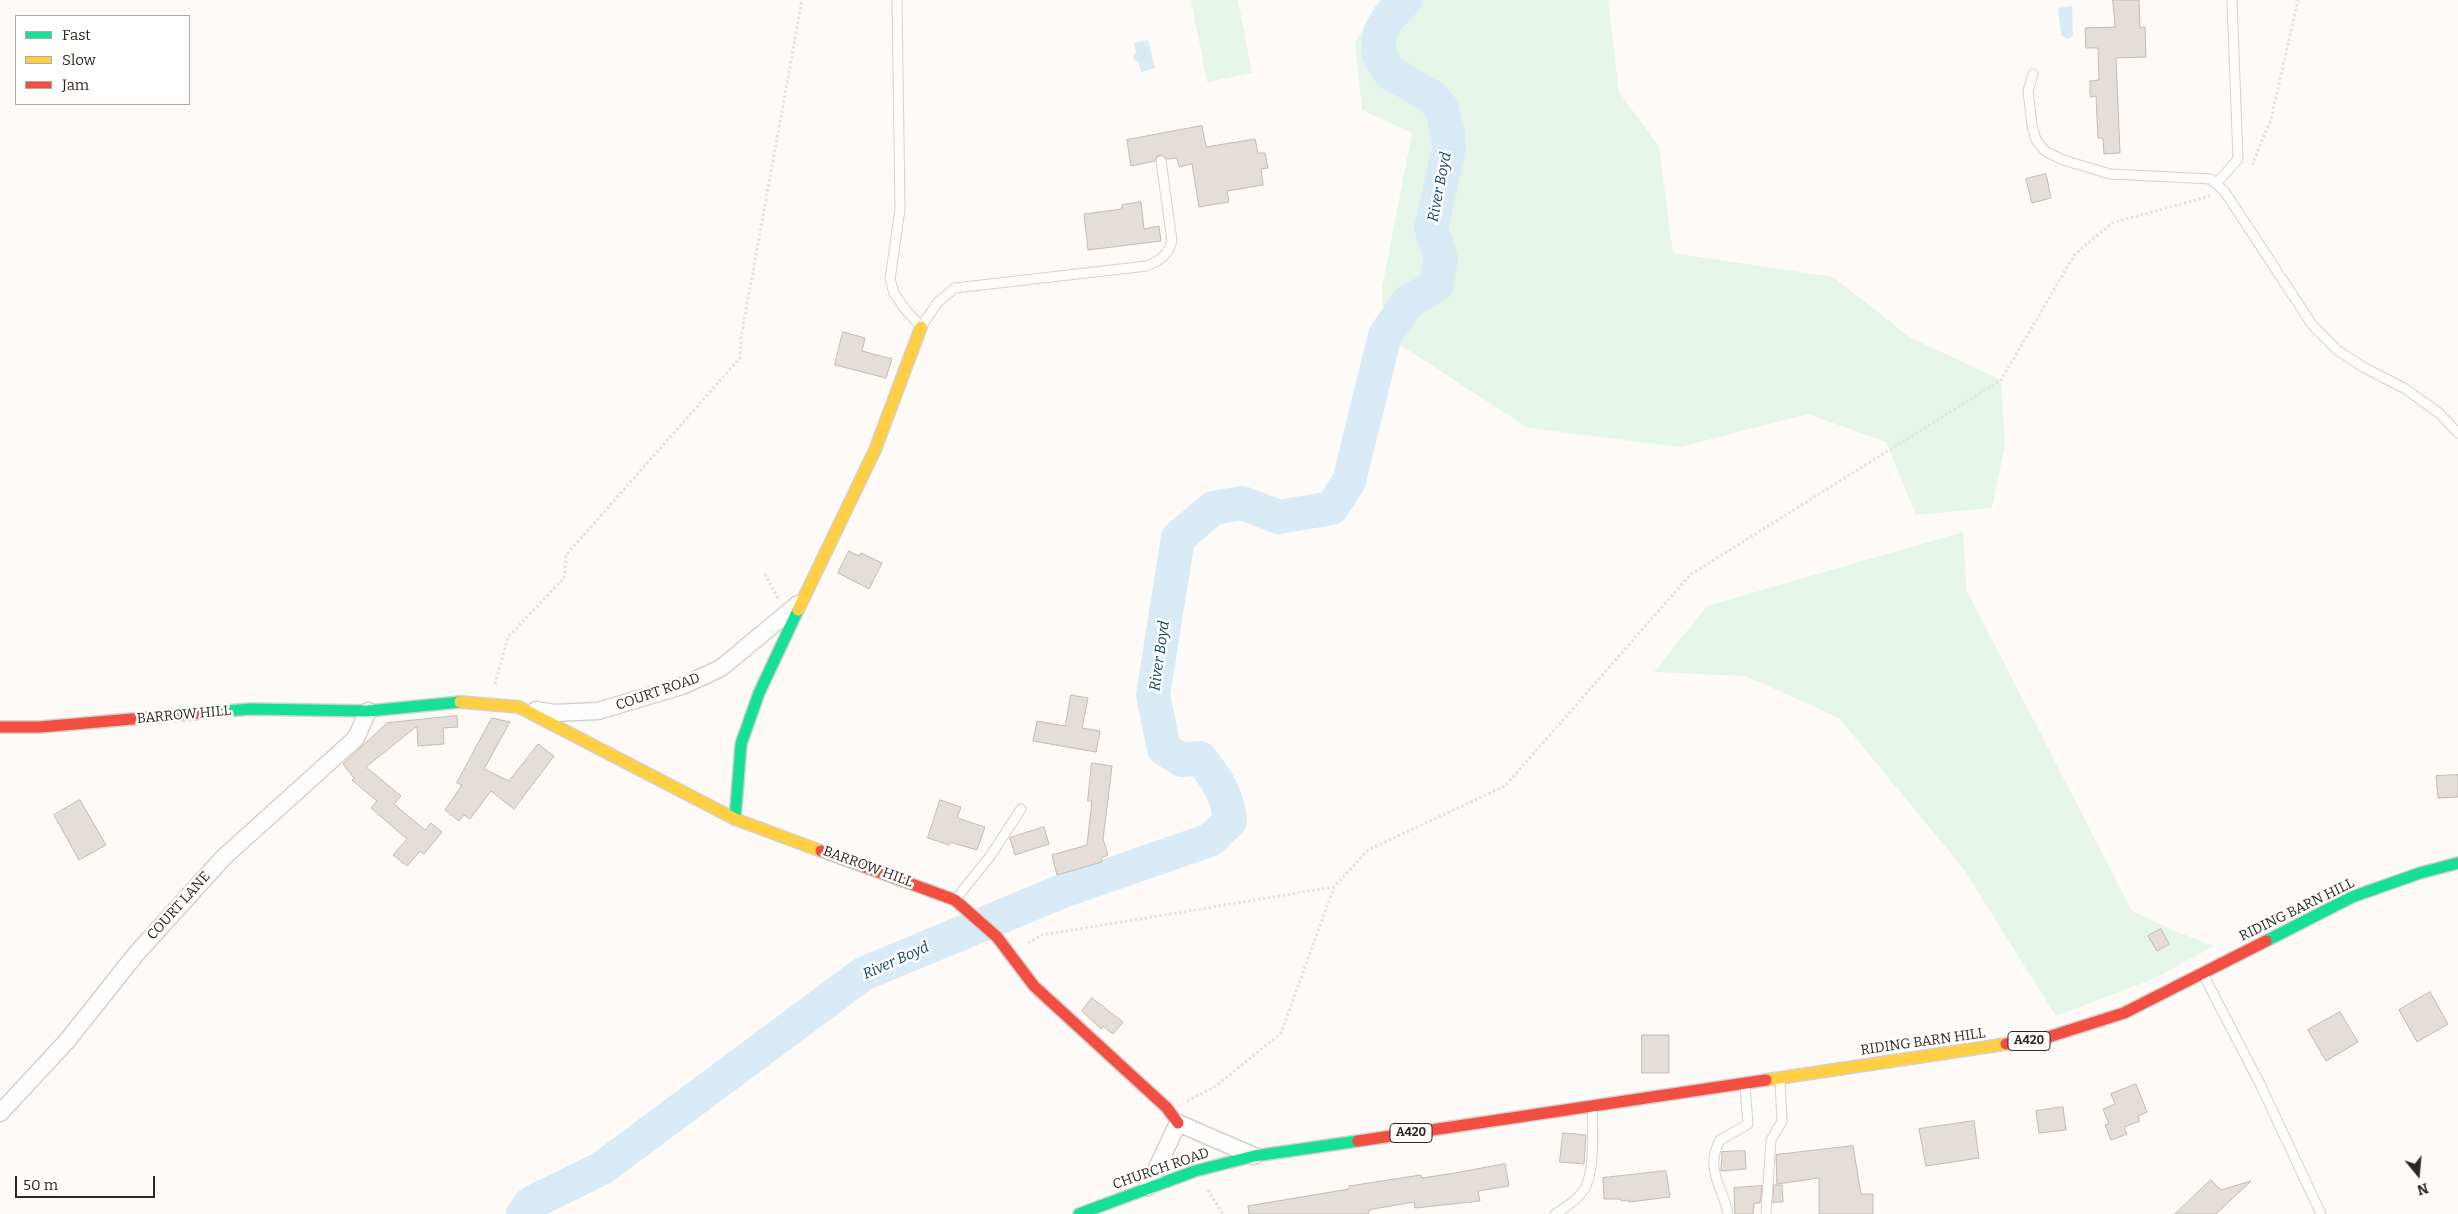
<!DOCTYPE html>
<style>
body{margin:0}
#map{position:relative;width:2458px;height:1214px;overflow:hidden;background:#fdfaf7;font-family:Bitter,serif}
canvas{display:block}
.legend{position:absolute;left:15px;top:15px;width:175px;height:90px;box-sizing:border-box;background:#fff;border:1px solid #ada9a5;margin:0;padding:6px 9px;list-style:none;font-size:15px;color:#31271f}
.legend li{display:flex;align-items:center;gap:10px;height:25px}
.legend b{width:25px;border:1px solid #ada9a5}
.north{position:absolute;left:2393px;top:1149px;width:50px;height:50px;-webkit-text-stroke:4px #fff;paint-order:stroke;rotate:163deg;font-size:14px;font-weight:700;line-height:20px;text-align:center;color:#31271f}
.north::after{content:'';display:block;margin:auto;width:18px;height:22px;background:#31271f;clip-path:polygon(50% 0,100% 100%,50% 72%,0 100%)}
.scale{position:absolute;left:15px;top:1176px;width:140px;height:22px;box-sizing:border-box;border:2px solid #31271f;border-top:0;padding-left:6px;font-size:15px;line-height:18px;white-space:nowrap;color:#31271f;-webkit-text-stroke:4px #fff;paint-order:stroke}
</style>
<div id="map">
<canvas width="2458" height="1214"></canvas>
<ul class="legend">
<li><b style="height:6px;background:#16e098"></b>Fast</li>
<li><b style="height:6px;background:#ffcf43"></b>Slow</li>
<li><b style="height:6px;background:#f24e42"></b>Jam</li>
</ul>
<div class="north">N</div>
<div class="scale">50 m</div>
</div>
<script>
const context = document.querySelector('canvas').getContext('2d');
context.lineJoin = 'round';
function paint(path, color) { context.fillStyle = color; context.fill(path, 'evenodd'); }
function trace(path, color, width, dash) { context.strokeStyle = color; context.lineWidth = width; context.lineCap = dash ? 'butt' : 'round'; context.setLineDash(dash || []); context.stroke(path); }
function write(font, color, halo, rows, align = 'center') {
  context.font = font + ' Bitter,serif'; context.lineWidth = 5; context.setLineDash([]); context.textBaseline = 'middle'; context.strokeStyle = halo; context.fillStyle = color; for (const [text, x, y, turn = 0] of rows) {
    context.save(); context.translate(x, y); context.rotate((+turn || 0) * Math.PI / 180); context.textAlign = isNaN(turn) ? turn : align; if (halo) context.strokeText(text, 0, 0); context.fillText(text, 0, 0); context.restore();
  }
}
const green = new Path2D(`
 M1191,0H1238L1252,73L1207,82Z
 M1381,0H1608L1619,92L1659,146L1673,253L1833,277L1911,338L2001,380L2005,445L1992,508L1916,515L1886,442L1808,414L1680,447L1528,428L1385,335L1382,288L1412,133L1362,110L1355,43Z
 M1963,532L1967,591L2132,911L2175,931L2214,946L2153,979L2056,1016L1963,868L1839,718L1746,676L1654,672L1707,606Z`);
const water = new Path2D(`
 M2072,6L2073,36L2067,39L2061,35L2058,8Z
 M1148,40L1155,68L1141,72L1138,62L1133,58L1136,52L1134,43Z`);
const river = new Path2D(`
 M523,1214L531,1203L602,1168L863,974L1060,892L1210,840L1230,821C1228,795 1216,778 1200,758L1182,760L1164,749L1153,695L1178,538L1213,508L1242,503L1279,517L1332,508L1349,481L1385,335L1408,302L1436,286L1441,259L1431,227L1449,150L1448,134L1442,109L1432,97L1389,72L1378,52L1380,33L1388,18L1405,0`);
const building = new Path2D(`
 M2113,0H2139L2140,28L2145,27L2146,57L2116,58L2120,153L2104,154L2103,138H2098L2096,96L2090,97V81L2099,80L2098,48H2086L2085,28L2115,27Z
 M1202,126L1206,147L1255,139L1258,153H1265L1268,168L1261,169L1263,185L1227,191L1229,202L1199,207L1192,164L1179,167L1177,158L1167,159L1161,155L1157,156L1155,161L1131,166L1127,140Z
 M2046,174L2051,198L2032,203L2026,179Z
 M1141,202L1144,229L1159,226L1161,241L1088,250L1084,214L1122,209V205Z
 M843,332L865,338L862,351L892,359L886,378L835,365Z
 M849,551L859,556L861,553L882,563L869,589L838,573Z
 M1071,695L1088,698L1082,728L1100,731L1096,752L1033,741L1037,721L1065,726Z
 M457,716L458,727L443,728L444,744L418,746L417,726L366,767L401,796L394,804L425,830L431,823L442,832L424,854L420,851L407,866L393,855L407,839L371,808L377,801L352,780L354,778L343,764L387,723Z
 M492,718L510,722L484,769L509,781L538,744L554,756L514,809L491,791L470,819L464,815L459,821L445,810L462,785L457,783Z
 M1092,763L1112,766L1103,839L1108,855L1101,858L1102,862L1057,875L1052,855L1087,845L1092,801H1088Z
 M2458,775V797L2438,798L2436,776Z
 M80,800L106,845L79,860L54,815Z
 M940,800L961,807L957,818L985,827L977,850L950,842L949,845L928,838Z
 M1044,827L1049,844L1015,855L1010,838Z
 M2161,929L2169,944L2157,951L2148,936Z
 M2430,992L2448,1024L2417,1042L2399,1010Z
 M1092,998L1123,1022L1113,1034L1103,1026L1101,1029L1082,1011Z
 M2340,1012L2358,1042L2326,1061L2308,1030Z
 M1642,1035H1669V1073H1642Z
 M2136,1084L2147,1112L2138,1116L2140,1121L2124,1127L2127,1134L2111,1140L2105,1125L2109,1124L2103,1109L2115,1104L2111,1094Z
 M2063,1107L2066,1130L2039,1133L2036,1111Z
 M1974,1121L1979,1158L1926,1166L1919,1129Z
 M1563,1133L1586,1135L1584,1164L1560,1162Z
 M1853,1146L1861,1194H1873V1214H1819V1178L1777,1184L1776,1155Z
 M1745,1151L1746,1169L1721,1171L1722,1152Z
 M1505,1164L1509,1186L1478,1191L1480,1201L1415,1208L1414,1202L1373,1209L1368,1211L1369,1214H1249L1248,1206L1349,1189V1186L1421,1175L1422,1178L1455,1173Z
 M1666,1171L1670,1197L1629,1202L1628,1200L1621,1201V1199H1604L1603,1178Z
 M2211,1180L2221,1190L2251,1181L2216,1214H2175Z
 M1774,1185H1782L1783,1202H1773Z
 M1762,1186L1760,1203H1754L1753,1214H1735L1734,1188Z`);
const path = new Path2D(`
 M2252,165L2271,119L2298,0
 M765,574L779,600
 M495,684L508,637L564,578L566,555L740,358L741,338L802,0
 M1028,943L1042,935L1334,887
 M1187,1101L1216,1086L1281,1033L1334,887L1368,850L1505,786L1690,575L2001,380L2075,254L2112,223L2210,196
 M1208,1190L1223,1214`);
const lane = new Path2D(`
 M897,0L900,209L890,279L894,293L905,309L921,327L938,302L955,288L1147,266C1161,260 1168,255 1172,241L1161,161
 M2033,74L2028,91L2032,125L2036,140L2045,151L2063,160L2110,174L2211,179L2225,192L2313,326L2337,350L2363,367L2404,388L2439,413L2458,433
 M2217,183L2238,159L2232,0
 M955,900L991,855L1021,809
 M2203,974L2260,1084L2321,1214
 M1555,1214C1565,1208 1581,1197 1586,1186C1594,1169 1593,1128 1592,1109
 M1728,1214C1723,1186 1704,1170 1720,1140L1748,1124L1745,1086
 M1766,1214L1771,1140L1782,1121L1780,1081`);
const street = new Path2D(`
 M536,710L554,713L598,711L682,686L721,668L798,604
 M0,1113L67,1041L136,954L224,857L356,738L368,711
 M1148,1187L1178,1123L1254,1156`);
const fast = new Path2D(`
 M213,712L251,709L368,711L460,702
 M735,819L741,744L759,693L798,610
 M2266,941L2352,897L2420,873L2458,863
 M1079,1214L1195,1171L1254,1156L1358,1141`);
const slow = new Path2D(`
 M798,610L875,450L921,327
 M460,702L519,707L735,819L821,851
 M1766,1080L2006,1044`);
const jam = new Path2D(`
 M0,727H40L213,712
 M821,851L955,900L997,937L1034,986L1167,1108L1178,1123
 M2006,1044L2042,1039L2124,1013L2266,941
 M1358,1141L1766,1080`);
const shields = [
 [2029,1041,42],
 [1411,1133,42]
];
const shieldNames = [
 ["A420",2029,1041],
 ["A420",1411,1133]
];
const streetNames = [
 ["COURT ROAD",658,692,-19],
 ["BARROW HILL",184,715,-5],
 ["BARROW HILL",868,867,20],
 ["COURT LANE",179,906,-48],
 ["RIDING BARN HILL",2297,910,-26],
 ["RIDING BARN HILL",1923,1042,-8],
 ["CHURCH ROAD",1161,1169,-19]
];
const waterNames = [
 ["River Boyd",1440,187,-79],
 ["River Boyd",1160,656,-82],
 ["River Boyd",896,961,-24]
];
paint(green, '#e5f6e9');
paint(water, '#d9ebf7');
trace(river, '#d9ebf7', 34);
paint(building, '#e4ddd8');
trace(building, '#c0bab4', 1);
trace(lane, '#d6d0ca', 11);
trace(street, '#d6d0ca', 19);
trace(fast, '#d6d0ca', 14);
trace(slow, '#d6d0ca', 14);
trace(jam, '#d6d0ca', 14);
trace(path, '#e4e3e2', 3, [2.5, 2.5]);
trace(lane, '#fffefe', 9);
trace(street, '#fffefe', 16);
trace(fast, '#16e098', 11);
trace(slow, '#ffcf43', 11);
trace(jam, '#f24e42', 11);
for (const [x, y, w] of shields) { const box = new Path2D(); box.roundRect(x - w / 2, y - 9.5, w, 19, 4); context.fillStyle = '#fff'; context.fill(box); trace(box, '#31271f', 1); }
write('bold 12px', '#31271f', null, shieldNames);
write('14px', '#31271f', '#fff', streetNames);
write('italic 15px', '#114665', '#fff', waterNames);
</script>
